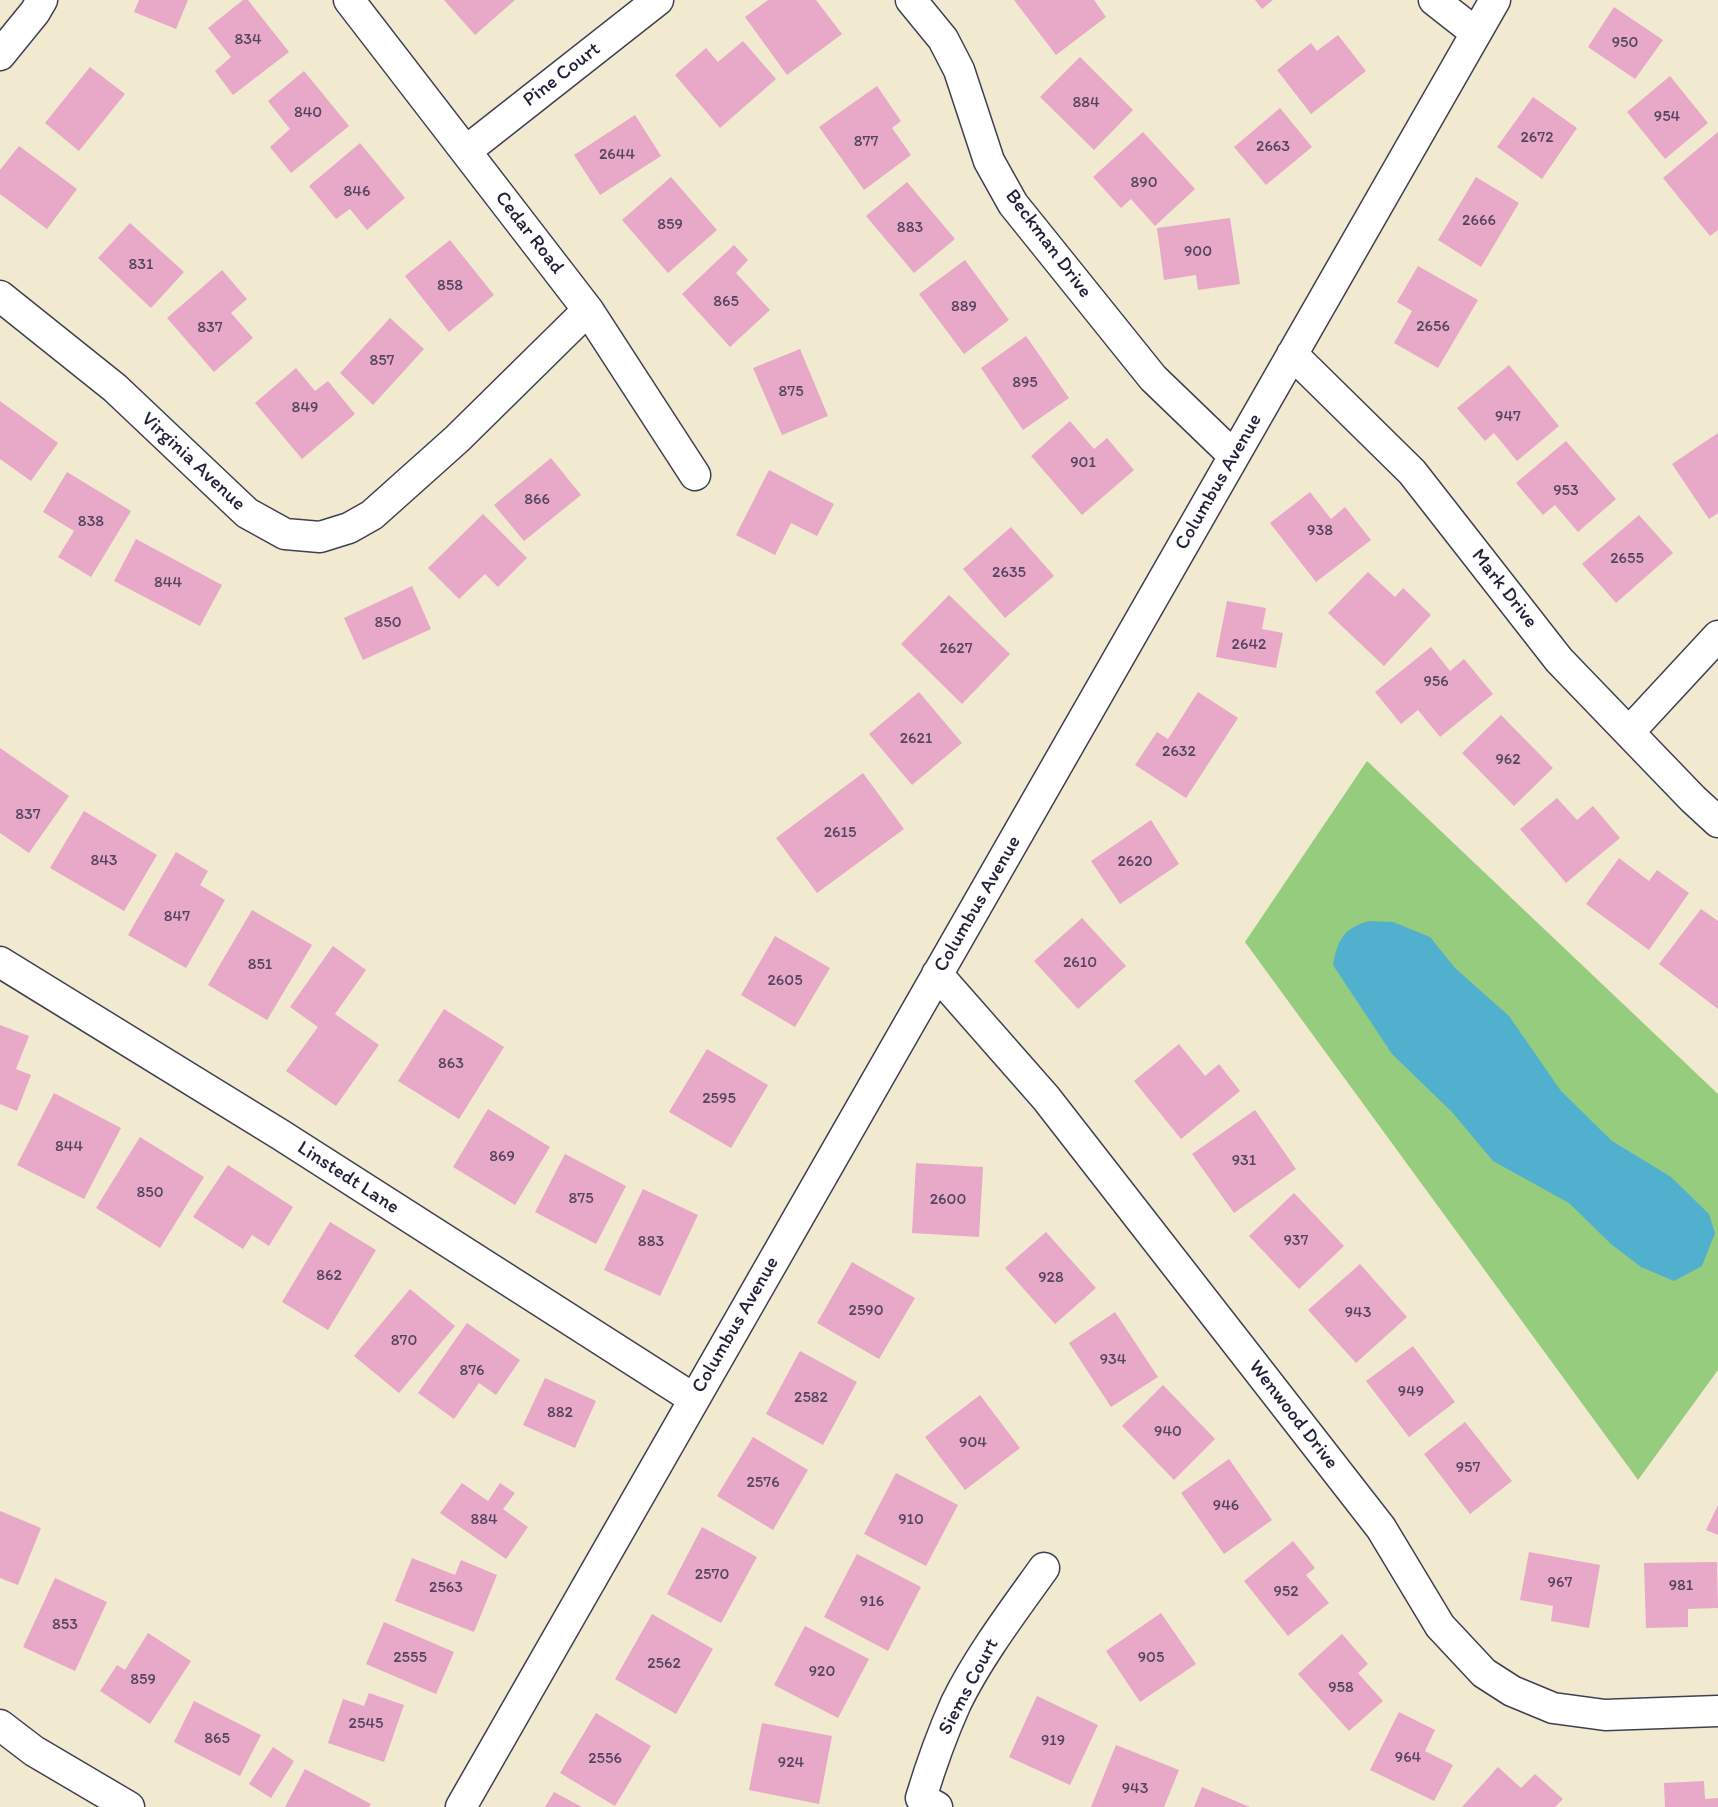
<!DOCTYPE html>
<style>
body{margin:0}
canvas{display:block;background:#f1e9d0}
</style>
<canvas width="1718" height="1807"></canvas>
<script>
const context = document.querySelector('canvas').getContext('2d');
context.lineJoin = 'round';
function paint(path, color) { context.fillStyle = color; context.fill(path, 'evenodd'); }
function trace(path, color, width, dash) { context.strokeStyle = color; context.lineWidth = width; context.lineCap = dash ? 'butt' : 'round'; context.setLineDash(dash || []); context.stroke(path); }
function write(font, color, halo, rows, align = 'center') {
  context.font = font + ' Itim,sans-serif'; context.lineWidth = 5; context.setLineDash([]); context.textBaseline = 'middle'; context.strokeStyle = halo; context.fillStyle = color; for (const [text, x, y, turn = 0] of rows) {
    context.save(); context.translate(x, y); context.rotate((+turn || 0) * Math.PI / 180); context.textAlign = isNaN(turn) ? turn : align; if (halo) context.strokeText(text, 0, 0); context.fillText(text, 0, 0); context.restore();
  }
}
const green = new Path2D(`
 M1367,761L1718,1094V1370L1638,1480L1245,942Z`);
const water = new Path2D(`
 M1369,921L1393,922L1430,937L1455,968L1509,1016L1561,1091L1612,1141L1671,1177L1709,1214L1715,1233L1702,1266L1674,1281L1641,1267L1611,1244L1569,1203L1493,1161L1452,1112L1392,1054L1333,965C1338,939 1343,929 1369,921Z`);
const building = new Path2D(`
 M139,0H188L176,29L134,12Z
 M243,0H248L289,52L233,95L215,71L231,57L208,28Z
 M444,0H515L475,35Z
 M768,0H816L842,34L787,75L745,17Z
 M1014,0H1094L1106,17L1056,55Z
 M1255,0H1273L1262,9Z
 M1614,7L1663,40L1635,79L1588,47Z
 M1338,35L1366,71L1311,114L1277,70L1311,43L1317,51Z
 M743,41L776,79L720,128L675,75L706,48L718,62Z
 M1080,57L1133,110L1094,150L1040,97Z
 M90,67L125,94L79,151L45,123Z
 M304,71L349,126L291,173L270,147L290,129L268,101Z
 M1670,76L1708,123L1665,159L1627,112Z
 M877,86L901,121L892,128L911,155L864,190L819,127Z
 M1533,97L1577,128L1542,179L1497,147Z
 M1280,108L1312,147L1266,185L1234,147Z
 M635,115L661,156L600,195L574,155Z
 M1143,132L1195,189L1155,226L1131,199L1121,208L1093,177Z
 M1718,132V230L1710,236L1663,178Z
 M360,143L405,198L367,230L350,209L336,219L309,186Z
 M19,146L77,189L47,229L0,194V170Z
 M671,177L717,230L668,273L622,220Z
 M1476,177L1519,203L1481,267L1438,240Z
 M907,182L955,239L914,273L866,216Z
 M1230,218L1240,284L1198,290L1196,275L1164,280L1157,228Z
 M130,223L184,272L151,308L98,258Z
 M450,240L494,295L449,332L405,276Z
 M734,245L748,260L736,273L770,310L730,347L682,294Z
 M965,260L1009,320L964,354L919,294Z
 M1418,266L1478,300L1438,368L1394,343L1412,311L1397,302Z
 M222,270L247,299L231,313L253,338L214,372L167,318Z
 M390,318L424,349L373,405L340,373Z
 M1026,336L1069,398L1023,430L981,368Z
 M800,349L828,416L782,435L753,368Z
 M1509,365L1559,426L1517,461L1494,433L1485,441L1457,408Z
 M296,368L315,391L328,381L355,414L302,459L255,403Z
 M0,401L58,443L31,481L0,459Z
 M1070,421L1094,449L1107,438L1134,470L1082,515L1031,456Z
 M1718,433V513L1709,519L1672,464Z
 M1566,441L1616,499L1578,532L1555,505L1543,515L1516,483Z
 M551,458L581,495L524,541L494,505Z
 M769,470L834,504L817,536L791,523L775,555L736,535Z
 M67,472L131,511L91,577L58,557L74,531L43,512Z
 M1310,492L1331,519L1345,507L1371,540L1316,582L1270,523Z
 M483,514L527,558L498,587L485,574L459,599L428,568Z
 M1639,515L1673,553L1616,603L1582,564Z
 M1011,527L1054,576L1005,618L963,569Z
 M136,539L222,585L200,626L114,581Z
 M1368,572L1395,597L1403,588L1431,615L1384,666L1328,613Z
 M412,586L431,629L363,660L344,618Z
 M949,595L1010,654L962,704L901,644Z
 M1227,601L1266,608L1262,629L1283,633L1276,668L1216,657Z
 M1431,647L1450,671L1464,659L1493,694L1440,737L1418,710L1401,724L1375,692Z
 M919,692L962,743L912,785L869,734Z
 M1198,692L1238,718L1186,798L1135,765L1157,732L1168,739Z
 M1501,715L1553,768L1514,806L1462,753Z
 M0,748L69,796L29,853L0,833Z
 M863,773L904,829L817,893L776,838Z
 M1557,798L1577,820L1593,806L1620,838L1566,883L1520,829Z
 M84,811L157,855L124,911L50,868Z
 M1151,820L1179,864L1120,904L1091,861Z
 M176,852L208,871L200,885L225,900L186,968L128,935Z
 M1619,858L1649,881L1657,870L1689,893L1649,950L1586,904Z
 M1701,909L1718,921V1009L1659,964Z
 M252,910L312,945L267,1020L208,985Z
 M1082,918L1126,966L1078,1009L1034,961Z
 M775,936L830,968L795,1027L741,995Z
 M333,946L366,970L335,1014L379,1045L336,1106L286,1071L318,1027L290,1007Z
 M444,1009L504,1047L459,1119L398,1081Z
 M0,1025L29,1036L16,1069L31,1075L17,1111L0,1104Z
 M1179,1044L1205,1076L1219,1064L1240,1091L1181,1139L1134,1081Z
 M707,1049L768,1085L731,1148L669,1112Z
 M54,1093L121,1128L84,1199L17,1165Z
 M488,1109L550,1147L515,1205L453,1167Z
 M1255,1110L1296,1169L1234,1213L1192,1154Z
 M140,1137L204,1177L160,1248L96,1208Z
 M565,1154L626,1186L596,1244L535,1212Z
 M916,1163L983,1167L979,1237L912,1233Z
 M228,1165L293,1207L269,1246L252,1235L243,1249L193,1217Z
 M643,1189L698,1215L660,1296L604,1270Z
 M1294,1193L1344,1246L1299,1289L1249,1236Z
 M330,1222L376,1250L328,1330L282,1302Z
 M1046,1232L1096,1288L1055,1324L1005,1268Z
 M852,1262L915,1298L879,1359L817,1323Z
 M1360,1264L1407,1317L1356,1363L1308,1310Z
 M410,1289L455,1326L399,1393L354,1356Z
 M1115,1312L1158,1377L1111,1407L1069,1343Z
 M467,1323L520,1360L496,1395L479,1383L454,1419L418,1393Z
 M1413,1346L1455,1402L1409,1437L1366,1381Z
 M800,1351L857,1382L823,1445L766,1414Z
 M545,1378L596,1401L575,1448L523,1425Z
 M1163,1385L1215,1439L1174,1480L1122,1426Z
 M980,1395L1020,1448L965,1490L925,1437Z
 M1465,1422L1512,1481L1470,1514L1424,1454Z
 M753,1437L808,1470L773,1530L717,1496Z
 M1229,1459L1272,1520L1224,1554L1181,1493Z
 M896,1473L958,1505L926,1566L864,1534Z
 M462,1483L488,1501L500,1483L515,1493L503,1509L528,1527L506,1559L440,1513Z
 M1718,1505V1535L1706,1530Z
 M0,1511L41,1528L18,1585L0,1578Z
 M702,1527L757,1557L721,1623L667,1594Z
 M1293,1541L1315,1568L1306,1575L1329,1603L1288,1636L1244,1581Z
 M1529,1552L1600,1565L1589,1628L1551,1621L1553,1606L1520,1600Z
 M857,1554L921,1587L888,1651L824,1617Z
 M412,1558L455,1575L461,1560L497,1575L474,1632L395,1601Z
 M1717,1562L1718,1608L1688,1609V1627L1646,1628L1644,1563Z
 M55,1578L107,1602L75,1671L23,1647Z
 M1161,1613L1196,1664L1140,1702L1106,1651Z
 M652,1614L713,1649L676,1714L615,1679Z
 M384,1622L454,1652L436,1694L366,1664Z
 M805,1626L869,1659L838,1718L774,1685Z
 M148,1633L191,1661L150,1724L100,1691L117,1665L125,1670Z
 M1342,1634L1368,1664L1358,1673L1383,1701L1349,1731L1298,1674Z
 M369,1693L404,1705L384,1762L328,1743L343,1699L364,1706Z
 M1037,1696L1098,1725L1070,1785L1009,1757Z
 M194,1701L261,1735L240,1776L174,1742Z
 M1399,1712L1435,1730L1425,1751L1453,1765L1434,1801L1370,1770Z
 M596,1713L651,1746L615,1806L560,1773Z
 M762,1723L832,1736L819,1804L749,1790Z
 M1116,1745L1179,1770L1164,1807H1091Z
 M273,1747L294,1761L271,1798L249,1784Z
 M1498,1767L1521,1788L1535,1774L1563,1799L1555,1807H1462Z
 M305,1769L371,1804L369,1807H285Z
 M1704,1781L1705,1799L1718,1798V1807H1665L1664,1783Z
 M1202,1787L1250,1807H1194Z
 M554,1792L582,1807H545Z`);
const minor = new Path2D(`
 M349,0L588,310L695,475
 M911,0L943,39L959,70L989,161L1013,204L1153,378L1234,456
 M1434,0L1476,33
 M0,55L35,12L42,0
 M466,151L658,0
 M0,296L115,388L247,513L285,534L320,537L349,528L372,515L457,439L588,310
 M1292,354L1412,472L1559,660L1693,799L1718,822
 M1629,732L1718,636
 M0,962L281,1135L694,1399
 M937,974L1046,1098L1381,1528L1440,1626L1484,1673L1512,1691L1553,1708L1605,1715L1718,1711
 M0,1725L34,1751L129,1807
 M461,1807L1495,0
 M937,1807L921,1798C931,1765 942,1734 956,1703C979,1656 1014,1610 1044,1568`);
const numberNames = [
 ["834",248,40],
 ["950",1625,43],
 ["884",1086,103],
 ["840",308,113],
 ["954",1667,117],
 ["2672",1537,138],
 ["877",866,142],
 ["2663",1273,147],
 ["2644",617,155],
 ["890",1144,183],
 ["846",357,192],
 ["2666",1479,221],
 ["859",670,225],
 ["883",910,228],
 ["900",1198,252],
 ["831",141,265],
 ["858",450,286],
 ["865",726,302],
 ["889",964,307],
 ["2656",1433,327],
 ["837",210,328],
 ["857",382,361],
 ["895",1025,383],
 ["875",791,392],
 ["849",305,408],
 ["947",1508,417],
 ["901",1083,463],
 ["953",1566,491],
 ["866",537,500],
 ["838",91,522],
 ["938",1320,531],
 ["2655",1627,559],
 ["2635",1009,573],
 ["844",168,583],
 ["850",388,623],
 ["2642",1249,645],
 ["2627",956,649],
 ["956",1436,682],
 ["2621",916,739],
 ["2632",1179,752],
 ["962",1508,760],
 ["837",28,815],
 ["2615",840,833],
 ["843",104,861],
 ["2620",1135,862],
 ["847",177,917],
 ["2610",1080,963],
 ["851",260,965],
 ["2605",785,981],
 ["863",451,1064],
 ["2595",719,1099],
 ["844",69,1147],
 ["869",502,1157],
 ["931",1244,1161],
 ["850",150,1193],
 ["875",581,1199],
 ["2600",948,1200],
 ["937",1296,1241],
 ["883",651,1242],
 ["862",329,1276],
 ["928",1051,1278],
 ["2590",866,1311],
 ["943",1358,1313],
 ["870",404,1341],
 ["934",1113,1360],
 ["876",472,1371],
 ["949",1411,1392],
 ["2582",811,1398],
 ["882",560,1413],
 ["940",1168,1432],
 ["904",973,1443],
 ["957",1468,1468],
 ["2576",763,1483],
 ["946",1226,1506],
 ["884",484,1520],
 ["910",911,1520],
 ["2570",712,1575],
 ["967",1560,1583],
 ["981",1681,1586],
 ["2563",446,1588],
 ["952",1286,1592],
 ["916",872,1602],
 ["853",65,1625],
 ["2555",410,1658],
 ["905",1151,1658],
 ["2562",664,1664],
 ["920",822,1672],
 ["859",143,1680],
 ["958",1341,1688],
 ["2545",366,1724],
 ["865",217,1739],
 ["919",1053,1741],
 ["964",1408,1758],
 ["2556",605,1759],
 ["924",791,1763],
 ["943",1135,1789]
];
const streetNames = [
 ["Pine Court",562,75,-38],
 ["Cedar Road",529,233,52],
 ["Beckman Drive",1048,244,53],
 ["Virginia Avenue",193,462,43],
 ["Columbus Avenue",1219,482,-60],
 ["Mark Drive",1504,589,52],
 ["Columbus Avenue",978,904,-60],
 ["Linstedt Lane",348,1178,33],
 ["Columbus Avenue",736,1325,-60],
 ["Wenwood Drive",1293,1415,52],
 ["Siems Court",969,1687,-62]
];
paint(green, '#95cc7e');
paint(water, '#50b0ce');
paint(building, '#e8a8c8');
trace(minor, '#414051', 33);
trace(minor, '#fff', 30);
write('16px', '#54445e', null, numberNames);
write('20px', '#22223b', '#fff', streetNames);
</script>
